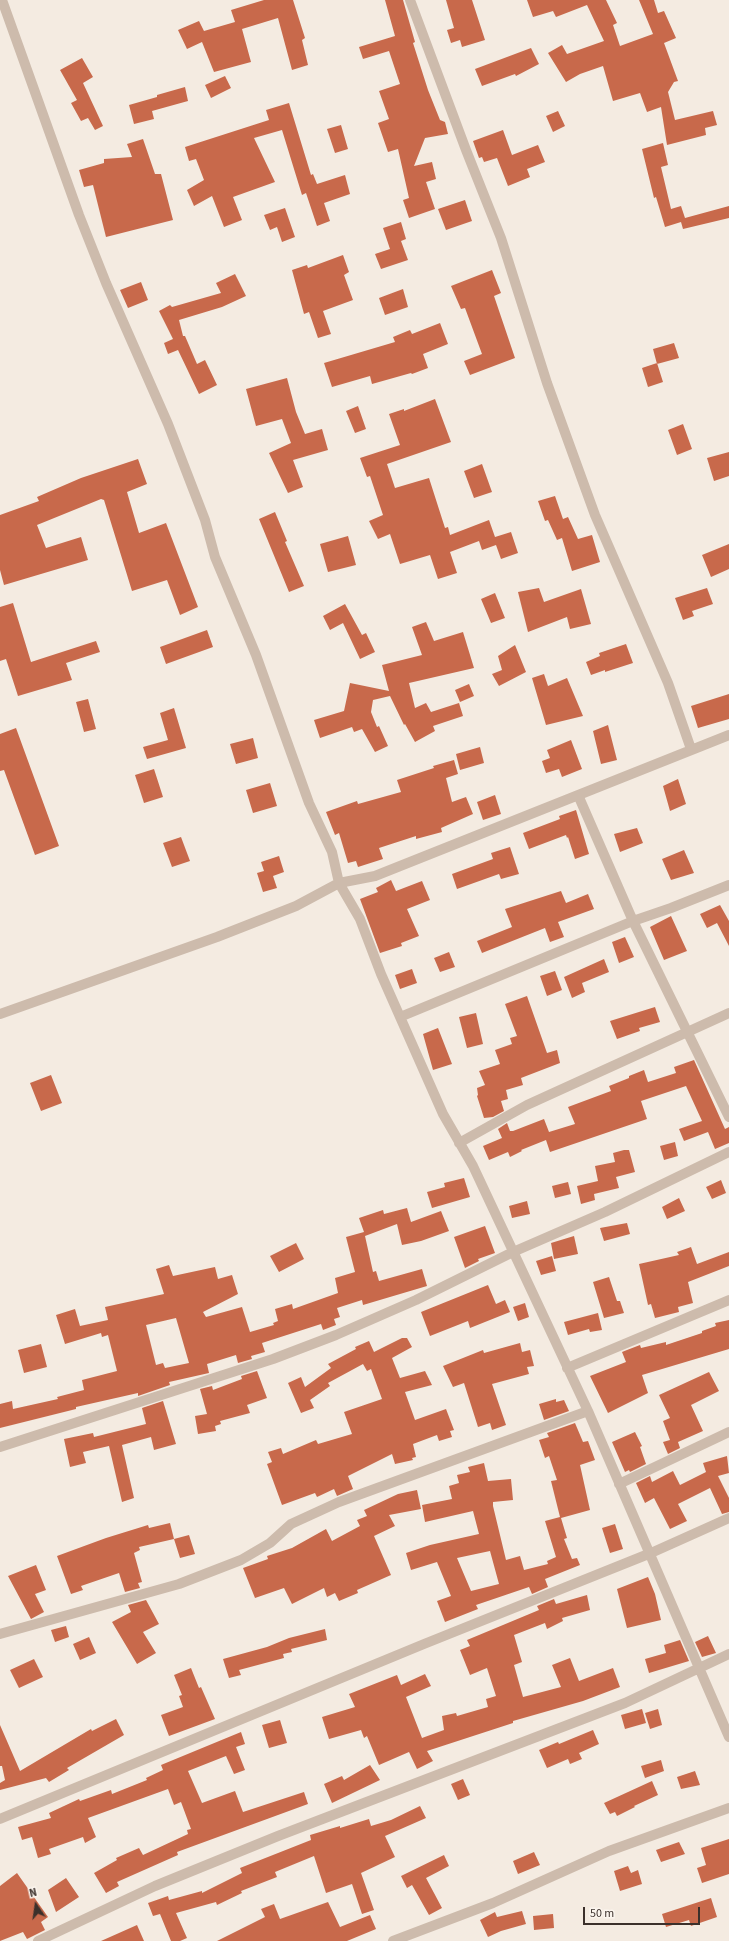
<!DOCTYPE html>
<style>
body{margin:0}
#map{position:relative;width:729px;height:1941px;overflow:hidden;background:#f4ebe1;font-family:"Source Sans 3",sans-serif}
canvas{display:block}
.north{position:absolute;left:16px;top:1885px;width:40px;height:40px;-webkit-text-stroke:3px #fbf5ee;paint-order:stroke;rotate:347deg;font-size:11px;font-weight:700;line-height:16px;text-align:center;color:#3b302b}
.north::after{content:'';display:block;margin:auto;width:14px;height:18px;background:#3b302b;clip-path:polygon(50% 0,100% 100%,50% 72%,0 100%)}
.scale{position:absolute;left:583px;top:1907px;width:117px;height:18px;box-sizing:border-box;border:2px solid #3b302b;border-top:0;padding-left:5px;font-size:12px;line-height:14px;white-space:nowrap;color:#3b302b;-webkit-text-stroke:3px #fbf5ee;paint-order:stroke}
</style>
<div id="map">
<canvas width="729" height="1941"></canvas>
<div class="north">N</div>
<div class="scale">50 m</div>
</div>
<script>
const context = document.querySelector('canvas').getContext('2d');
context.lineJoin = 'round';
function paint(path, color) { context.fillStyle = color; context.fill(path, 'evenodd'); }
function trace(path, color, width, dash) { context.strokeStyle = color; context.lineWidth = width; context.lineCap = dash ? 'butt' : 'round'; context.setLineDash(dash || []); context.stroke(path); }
const building = new Path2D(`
 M264,0H293L305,38L302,40L308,65L292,70L278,18L242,29L251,62L214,72L202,42L187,49L178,30L199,21L204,31L235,22L231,10Z
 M385,0H403L415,42L413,43L428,90L440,120L445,122L448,134L425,138L414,166L432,162L436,179L426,182L435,209L409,218L403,200L409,198L398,149L388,152L378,123L389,119L379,91L400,84L389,51L363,59L359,47L395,36Z
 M446,0H472L485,40L462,47L460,40L451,43L447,30L454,28Z
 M527,0H606L617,23L613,25L620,46L653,34L639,0H654L658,13L664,11L676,38L664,43L678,81L674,82L668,92L675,120L713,111L717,125L705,128L706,135L667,145L661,107L647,112L640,93L613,101L603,66L580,74L566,82L548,53L562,45L567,54L604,41L587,5L556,17L553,11L533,17Z
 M531,48L539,64L516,76L515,74L482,86L475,69Z
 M82,58L93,77L83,83L103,126L95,130L88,118L81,121L71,103L77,100L60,70Z
 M225,76L231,88L211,98L205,85Z
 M185,87L188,101L152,111L154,119L134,124L129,105L157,97V95Z
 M289,103L311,175L313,174L317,184L345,175L350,194L324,203L330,221L317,226L306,193L302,195L282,130L254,138L275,182L233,197L242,220L224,227L212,196L194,206L187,190L204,180L196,159L189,161L185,147L269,120L266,110Z
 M558,111L565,126L553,132L546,116Z
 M341,125L348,149L335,153L327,129Z
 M503,130L512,155L538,145L545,162L527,169L530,177L508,186L497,158L484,162L482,157L479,158L473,141Z
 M143,139L155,174H161L173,220L106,237L93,185L84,187L79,170L104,163V159L132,157L127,144Z
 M663,143L668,165L661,167L671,209L681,206L685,218L729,206V218L683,229L681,222L665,227L656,197L654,198L642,149Z
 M465,200L472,221L446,230L438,209Z
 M285,208L295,237L282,242L277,227L270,230L264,215Z
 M401,222L406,239L401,241L408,260L381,269L375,254L390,249L383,228Z
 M343,255L349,272L344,275L353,300L323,311L331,334L318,338L309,312L304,314L292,270L307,265L308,268Z
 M492,270L501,293L494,296L515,358L470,375L464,361L482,354L465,308L461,309L451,286Z
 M235,274L246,296L222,307L179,320L183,336H185L197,364L205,360L217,385L199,394L178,350L168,354L164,343L173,339L159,311L170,305L172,307L221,293L216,283Z
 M141,282L148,300L128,308L120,290Z
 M403,289L408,307L385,315L379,298Z
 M440,323L448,344L423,354L428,368L412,374L411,373L372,384L370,376L332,387L324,363L395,342L393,337L410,330L412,334Z
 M674,343L679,358L657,364L653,349Z
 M657,363L663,382L648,387L642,368Z
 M287,378L296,412L305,434L322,429L328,450L293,460L303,487L288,493L269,453L291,443L282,419L256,426L246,389Z
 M435,399L451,442L387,464L395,488L429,478L445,528L448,527L450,535L489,520L495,537L511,532L518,553L501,559L496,545L482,550L479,541L450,552L457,573L438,579L430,555L400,564L390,534L378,539L369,521L383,515L370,476L367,477L360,458L400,445L389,414L404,409V411Z
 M358,406L366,429L355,433L346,411Z
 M683,424L692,449L677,455L668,430Z
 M729,452V476L714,481L707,458Z
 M138,459L147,484L127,492L139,533L166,523L198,607L180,615L167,580L132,591L104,500L101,499L37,525L46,548L81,537L88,560L4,585L0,570V515L39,501L37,497L81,478Z
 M482,464L492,492L474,498L464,471Z
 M555,496L563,519L568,517L578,539L592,535L600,562L572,571L562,538L557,540L548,520L545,521L538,501Z
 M275,512L287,541L285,542L304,586L289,592L259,519Z
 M348,536L356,565L328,572L320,544Z
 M729,544V569L711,577L702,555Z
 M539,588L544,602L581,589L591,624L570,629L567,617L528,632L518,592Z
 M707,588L713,604L692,611L694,616L683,620L675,598Z
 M495,593L505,618L491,623L481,599Z
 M13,603L31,662L96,641L100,652L66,663L72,680L18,696L6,659L0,661V607Z
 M345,604L362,635L366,633L375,652L360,659L343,623L330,630L323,616Z
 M426,622L434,641L463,632L474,668L409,683L415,708L426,703L431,712L459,703L463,716L433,726L435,731L415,742L405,724L404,725L390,696L373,700L371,712L377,727L379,726L388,746L375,752L362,729L354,732L352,727L320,738L314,720L344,711L350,683L389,691L382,665L422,655L412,627Z
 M207,630L213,647L166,664L160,647Z
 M626,644L633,663L605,672V670L591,675L586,662L600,656L599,653Z
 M515,645L526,672L499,686L492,674L502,670L498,656Z
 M544,674L548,686L567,678L583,716L546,725L532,678Z
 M469,684L474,696L460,702L455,690Z
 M729,694V719L698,728L691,706Z
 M88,699L96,729L84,732L76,702Z
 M174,708L186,748L147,759L143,747L168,740L160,713Z
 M608,725L617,760L601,764L593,731Z
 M16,728L59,846L35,855L4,770L0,771V734Z
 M253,738L258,758L236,764L230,744Z
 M571,740L582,769L562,777L559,769L546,773L542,761L550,758L547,750Z
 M480,747L484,763L460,770L456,754Z
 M454,760L458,774L446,778L452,802L466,797L473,814L441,828L442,832L416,839V836L379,848L383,859L358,867L356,861L348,863L339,833L335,835L326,812L357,801L358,804L401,792L397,780L434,768L433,766Z
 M154,769L163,797L144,803L135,775Z
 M678,779L686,804L670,811L663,786Z
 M270,783L277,806L253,813L246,790Z
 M495,795L501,814L483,820L477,802Z
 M576,810L589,854L575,859L568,837L567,838L566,835L529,849L523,833L560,819L559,816Z
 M637,828L643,843L620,852L614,834Z
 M181,837L190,861L172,867L163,843Z
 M510,847L519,874L501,879L499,874L457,889L452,874L493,859L491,853Z
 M684,850L694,873L671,880L662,859Z
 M279,856L284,872L273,876L277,888L263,892L257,873L264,871L261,862Z
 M391,880L396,891L422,881L430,900L407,909L419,936L401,943L402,946L380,953L360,899L378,892L376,888Z
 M561,891L566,903L588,894L594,909L558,922L564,937L550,942L545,928L482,953L477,941L512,927L505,909Z
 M720,905L729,921V946L717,923L707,928L700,914Z
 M671,916L687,951L664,960L650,927Z
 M625,937L634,957L619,963L612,942Z
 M449,952L455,967L440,972L434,958Z
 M604,959L609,972L582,983L585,992L572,998L564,977Z
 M412,969L417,983L400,989L395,975Z
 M555,971L562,990L547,996L540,976Z
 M527,996L547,1053L557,1050L560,1063L521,1078L523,1085L506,1090L508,1099L501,1101L504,1111L493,1117L484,1118L477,1096L478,1095L477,1088L485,1085L479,1071L500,1064L495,1050L512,1044L510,1038L517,1036L505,1004Z
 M655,1007L660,1022L639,1028L640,1031L617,1039L610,1021Z
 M476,1013L483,1044L467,1048L459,1017Z
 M438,1028L452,1064L433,1070L423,1034Z
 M694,1060L725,1129L729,1127V1143L715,1149L708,1132L684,1141L679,1129L702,1121L686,1086L641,1101L647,1119L550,1152L546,1140L521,1150L522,1151L510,1157L508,1152L489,1160L483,1146L502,1138L498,1129L507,1123L510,1131H513L544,1119L549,1132L575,1124L568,1107L611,1091L609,1086L629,1078V1076L644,1070L648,1082L676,1073L674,1067Z
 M51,1075L62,1103L41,1111L30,1083Z
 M675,1142L678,1156L664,1160L660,1146Z
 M624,1150H629L635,1172L616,1177L619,1188L594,1194L595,1200L581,1204L577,1186L598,1181L595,1166L615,1162L613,1153Z
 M464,1178L470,1197L432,1208L427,1192L445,1187L444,1183Z
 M721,1180L726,1193L712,1199L706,1187Z
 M568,1182L571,1194L555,1198L552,1186Z
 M679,1198L685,1211L667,1219L662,1207Z
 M527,1201L530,1214L512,1218L509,1206Z
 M407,1208L411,1222L441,1211L449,1231L421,1241L402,1245L397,1224L365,1236L373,1272L376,1271L379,1281L422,1269L427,1286L363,1305L362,1300L337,1308L340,1317L334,1319L336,1325L323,1330L321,1324L262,1343L265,1352L251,1356L252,1359L238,1363L236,1355L207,1364L209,1373L169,1382L170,1385L138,1396V1393L76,1407V1409L0,1428V1404L12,1401L13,1409L58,1399L57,1397L84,1390L82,1380L117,1371L108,1335L102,1337L101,1333L65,1344L56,1315L75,1309L80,1326L108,1320L105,1307L164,1294L156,1269L169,1265L173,1276L215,1267L218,1279L232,1275L238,1294L203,1312L206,1317L242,1307L250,1332L274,1325L273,1323L278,1321L275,1309L292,1304L293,1309L338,1293L335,1278L355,1272L346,1237L364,1232L359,1218L383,1210L384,1214ZM176,1318L189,1363L165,1368L163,1363L156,1365L146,1325Z
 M627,1223L630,1234L604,1241L600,1228Z
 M485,1226L495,1253L478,1259L479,1261L465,1268L454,1237Z
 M574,1236L578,1254L554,1259L551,1243Z
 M296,1243L304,1259L279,1272L270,1256Z
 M691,1247L697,1264L729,1252V1266L688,1282L693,1303L678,1307L679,1312L655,1318L651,1304L648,1305L639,1264L679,1255L677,1252Z
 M552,1256L556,1271L541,1275L536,1261Z
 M609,1277L617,1301H620L624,1313L604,1318L593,1282Z
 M488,1285L496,1304L505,1300L510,1312L470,1328L468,1321L430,1336L421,1312Z
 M525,1303L529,1317L518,1321L513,1307Z
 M598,1313L602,1330L590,1332L589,1329L568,1335L564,1322Z
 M729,1320V1349L642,1375L648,1393L608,1413L590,1376L626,1362L622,1352L627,1350L640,1345L641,1348L666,1342V1345L702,1333V1331L716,1326L715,1323Z
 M402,1338H407L412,1347L392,1358L400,1378L425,1371L432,1385L405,1392L415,1420L446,1409L454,1430L450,1431L452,1437L439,1441L437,1435L413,1444L416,1457L412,1458L413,1460L395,1464L392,1454L348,1476L353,1489L337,1496L334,1489L317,1497L315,1493L282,1505L267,1464L272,1462L268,1452L281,1448L283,1454L316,1440L318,1444L352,1434L344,1412L382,1399L371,1369L367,1371L363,1364L328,1383L330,1386L310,1400L314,1408L301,1413L288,1383L301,1377L305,1387L331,1368L328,1364L356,1349L355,1347L369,1341L374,1352Z
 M520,1343L522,1352L530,1350L534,1366L527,1367L529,1374L492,1384L506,1425L492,1430L490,1423L478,1427L464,1383L453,1387L443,1366L483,1350L484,1353Z
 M41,1344L47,1367L24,1373L18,1350Z
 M257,1371L267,1398L247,1405L250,1413L220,1421L221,1424L215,1426L216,1431L198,1434L195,1416L207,1414L200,1389L212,1386L213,1390L242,1379L241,1376Z
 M709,1372L719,1391L691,1405L703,1431L678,1442L680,1448L668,1454L663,1442L670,1440L663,1421L670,1418L659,1395Z
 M556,1399V1402L564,1400L569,1411L544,1420L539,1404Z
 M163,1401L176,1444L154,1450L151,1437L122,1445L134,1498L122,1502L109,1446L83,1452L86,1463L70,1467L64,1439L93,1433L94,1437L146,1424L142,1408Z
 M575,1423L583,1442L588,1441L595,1460L580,1465L590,1510L561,1518L567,1538L564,1539L572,1559L577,1558L580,1565L545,1579L548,1587L532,1594L529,1587L476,1605L478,1609L445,1622L437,1601L451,1596L437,1562L411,1570L406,1553L430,1545L479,1534L473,1511L425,1522L422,1505L452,1499L449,1486L459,1483L457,1475L470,1472L468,1467L484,1463L488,1481L511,1479L513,1500L493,1502V1506L506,1560L520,1556L524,1570L548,1564L547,1561L556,1557L545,1521L560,1517L551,1481L557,1480L549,1456L545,1458L539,1440L549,1437L547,1433ZM490,1551L499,1584L471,1591L457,1558Z
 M635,1432L642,1446L640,1447L646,1464L630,1472L629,1470L625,1472L612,1442Z
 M727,1456L729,1473L718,1476L729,1498V1512L722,1514L710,1488L678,1504L687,1521L670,1529L654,1498L645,1503L636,1483L650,1476L652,1482L673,1471L680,1485L706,1472L703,1463Z
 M417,1490L421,1509L389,1515L395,1526L374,1536L391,1575L357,1590L358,1593L339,1601L335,1593L327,1597L324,1588L292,1604L284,1588L255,1598L243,1568L268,1559L267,1556L292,1548L326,1529L332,1541L360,1526L357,1520L367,1516L364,1510L398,1494Z
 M170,1523L174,1539L139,1547L140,1550L134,1553L142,1582L138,1583L140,1588L125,1592L119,1573L81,1586L83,1590L71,1594L57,1556L106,1538L148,1525L149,1528Z
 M615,1524L623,1549L610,1553L602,1528Z
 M189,1535L195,1554L180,1558L174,1539Z
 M36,1565L46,1590L35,1594L44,1612L31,1619L8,1576Z
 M648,1577L655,1594L661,1620L627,1628L617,1589Z
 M587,1595L590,1610L562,1618L563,1621L547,1629L545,1623L514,1635L522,1662L514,1665L523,1697L561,1687L552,1665L570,1658L579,1681L613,1668L620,1687L583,1701L513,1721V1723L427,1751L433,1761L417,1769L409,1752L379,1765L367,1736L364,1738L361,1730L329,1739L322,1717L355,1707L349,1694L397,1675L401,1685L425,1674L431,1686L406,1697L422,1738L444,1730L442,1716L456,1713L457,1716L488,1707L486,1699L496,1696L487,1668L470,1675L460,1650L470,1646L467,1640L539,1610L537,1606L554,1599L556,1604Z
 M146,1600L159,1624L143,1632L156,1653L137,1664L112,1622L131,1612L128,1605Z
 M66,1626L69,1637L55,1642L51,1630Z
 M325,1629L327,1640L291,1649L292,1652L283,1654L284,1658L239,1670L241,1675L229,1678L223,1659L267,1647L289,1638Z
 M708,1636L716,1653L702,1657L695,1642Z
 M89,1637L96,1653L80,1660L73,1644Z
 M680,1640L689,1661L649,1673L645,1659L666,1653L664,1645Z
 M34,1659L43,1677L19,1688L10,1670Z
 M191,1668L199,1688L201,1687L215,1719L169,1736L161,1715L183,1707L179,1696L182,1695L174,1675Z
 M642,1709L646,1723L625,1729L621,1715Z
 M658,1709L662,1725L650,1729L645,1713Z
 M116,1719L124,1735L67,1768L69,1770L49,1782L46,1778L0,1790V1783L5,1780L2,1766H0V1725L20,1771L91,1729L92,1731Z
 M280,1720L287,1743L269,1748L262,1725Z
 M593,1730L599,1744L579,1753L582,1759L570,1764L568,1759L547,1768L539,1750L558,1742L559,1744Z
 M241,1732L245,1744L236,1747L245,1770L234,1774L226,1756L188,1771L202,1803L235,1791L243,1812L304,1792L308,1804L177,1852L178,1855L117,1882L119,1886L106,1893L94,1873L117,1860L116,1858L139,1848L143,1855L188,1834L187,1830L191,1829L181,1802L174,1805L168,1789L88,1818L96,1837L85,1843L83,1837L49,1849L51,1854L38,1858L32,1837L22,1840L18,1827L51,1818L49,1813L79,1799L80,1801L111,1790L112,1794L147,1780L146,1778L163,1770L161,1765Z
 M661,1760L664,1771L645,1778L641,1766Z
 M370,1765L380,1780L332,1803L324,1784L342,1776L344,1780Z
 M695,1771L700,1785L681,1789L677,1777Z
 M463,1779L470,1795L458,1800L451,1784Z
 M652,1781L658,1795L634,1806L635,1807L617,1816L615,1812L610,1814L604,1803Z
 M420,1806L426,1818L385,1836L395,1857L361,1873L374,1910L362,1914L352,1884L326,1893L314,1856L275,1872L277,1877L241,1891L242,1893L217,1905L216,1902L176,1913L187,1938L180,1941H171L160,1914L153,1916L148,1903L168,1896L169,1900L202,1891V1893L242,1873L240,1868L311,1840L310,1835L340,1826V1828L369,1819L371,1826L391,1820Z
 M729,1839V1874L702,1883L697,1868L706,1865L701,1848Z
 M679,1842L685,1854L661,1862L656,1850Z
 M534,1852L540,1865L518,1874L513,1861Z
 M444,1855L449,1866L426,1878L442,1908L429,1915L412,1885L407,1888L401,1876Z
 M628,1866L631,1873L638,1870L642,1884L620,1891L614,1871Z
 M17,1873L48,1917L41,1922L45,1930L27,1939L23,1932L0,1941V1886Z
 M66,1878L79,1897L56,1912L48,1890Z
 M711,1898L717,1917L691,1926L689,1920L666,1927L662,1914Z
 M328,1902L340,1927L370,1915L376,1929L347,1941H217L265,1917L261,1909L274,1904L280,1919Z
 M522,1911L526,1924L501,1931L488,1937L480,1920L495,1912L497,1917Z
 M553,1914L554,1928L534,1930L533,1916Z
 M137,1925L144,1941H101Z`);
const street = new Path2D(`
 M2,0L79,215L106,283L168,424L205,520L215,557L256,655L309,803L332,852L339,883L360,919L381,974L443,1114L473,1166L588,1411L729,1737
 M410,0L466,150L501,238L547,383L595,515L668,683L691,749
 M578,795L633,921L729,1117
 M0,1014L217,937L296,906L339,883L375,876L729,735
 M400,1017L633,921L671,908L729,885
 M459,1143L527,1105L729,1013
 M567,1368L729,1300
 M0,1447L273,1359L336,1335L416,1300L513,1252L605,1212L729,1152
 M619,1484L729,1432
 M0,1634L179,1584L241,1560L270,1543L291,1524L339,1502L588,1411
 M0,1819L424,1644L651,1553L729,1518
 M38,1941L155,1886L278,1836L625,1703L729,1654
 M393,1941L493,1903L609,1851L729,1808`);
paint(building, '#c8694b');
trace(street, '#cdbbac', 10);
</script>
